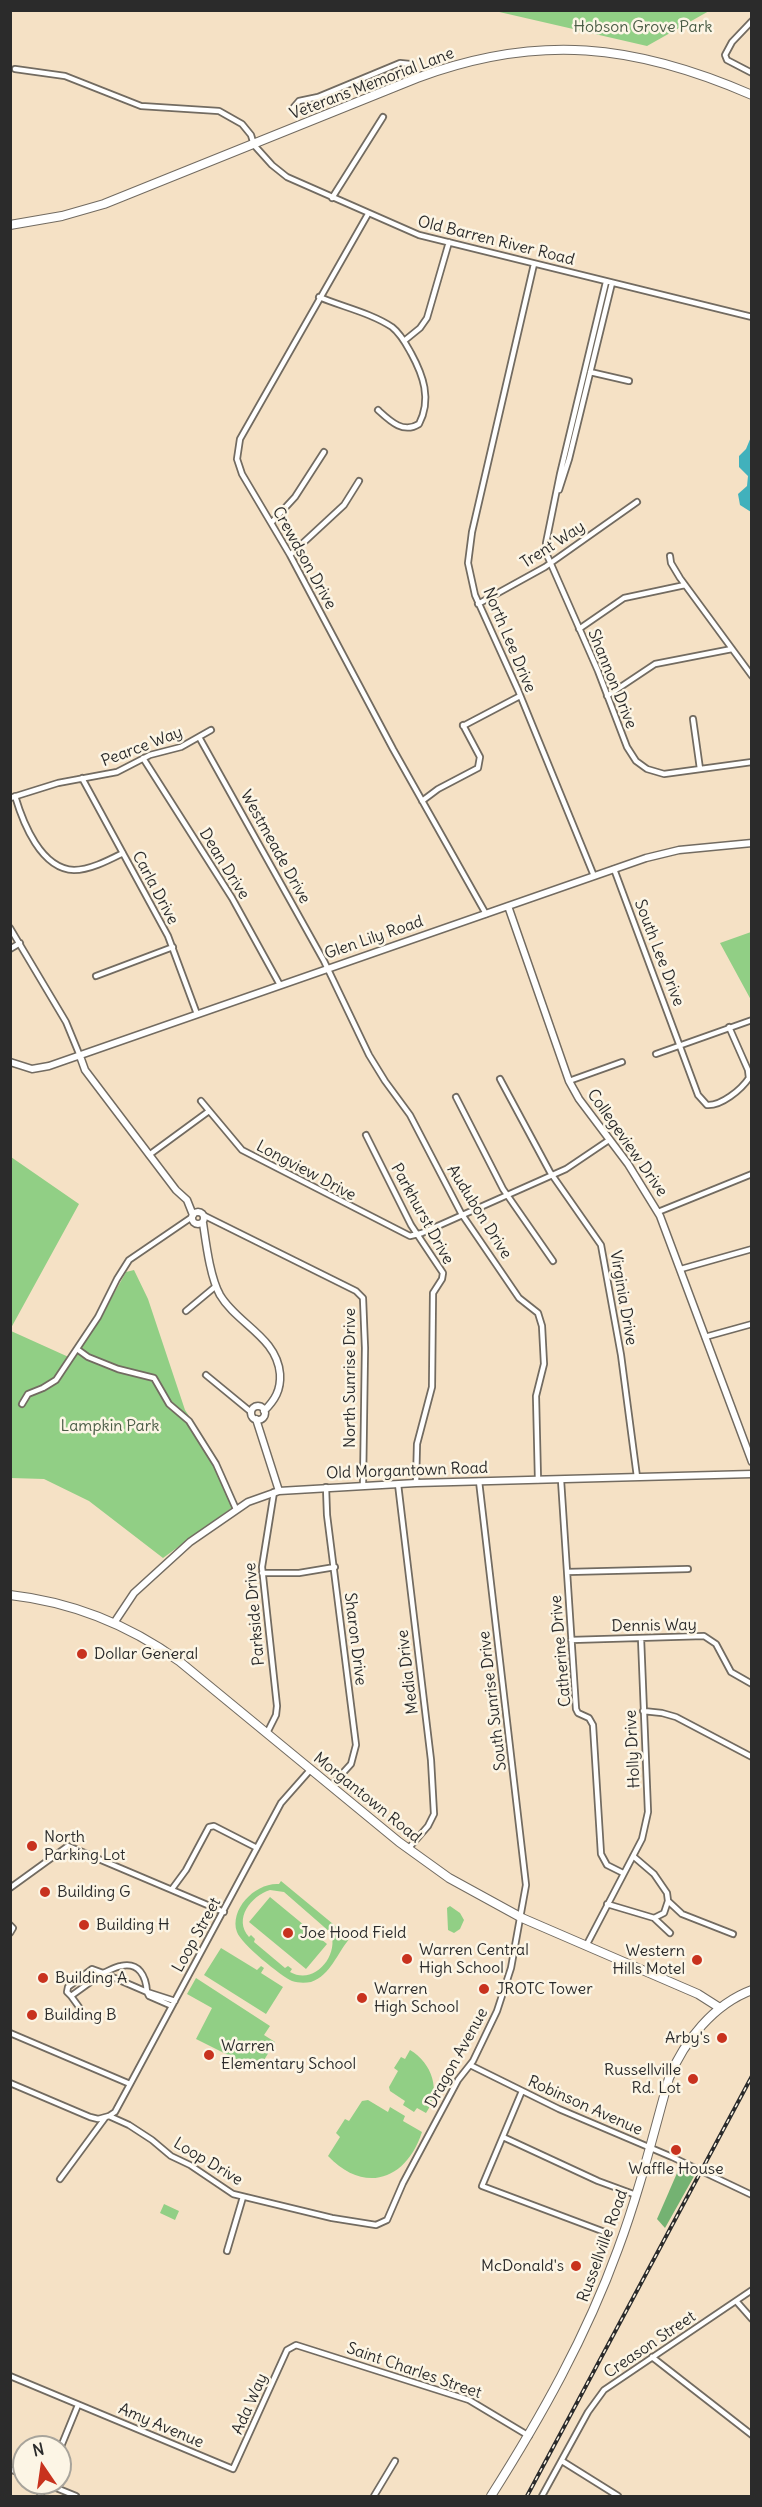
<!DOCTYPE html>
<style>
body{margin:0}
#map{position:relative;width:762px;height:2507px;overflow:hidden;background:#f5e1c5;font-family:Delius,sans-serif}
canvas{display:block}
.frame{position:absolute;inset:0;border:12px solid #2b2b2b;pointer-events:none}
.north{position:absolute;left:12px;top:2435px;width:60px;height:60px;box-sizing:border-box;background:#fcf5e5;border:2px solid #a8a49b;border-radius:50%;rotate:347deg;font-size:16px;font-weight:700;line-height:24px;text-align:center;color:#2b2b2b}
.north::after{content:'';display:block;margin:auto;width:21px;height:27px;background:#c8321e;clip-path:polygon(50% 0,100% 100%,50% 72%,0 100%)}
</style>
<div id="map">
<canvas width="762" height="2507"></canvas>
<div class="frame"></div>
<div class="north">N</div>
</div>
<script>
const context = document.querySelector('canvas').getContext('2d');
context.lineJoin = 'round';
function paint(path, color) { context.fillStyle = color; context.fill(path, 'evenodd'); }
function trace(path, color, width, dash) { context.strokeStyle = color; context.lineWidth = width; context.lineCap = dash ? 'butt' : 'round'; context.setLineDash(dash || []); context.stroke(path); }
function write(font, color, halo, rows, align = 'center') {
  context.font = font + ' Delius,sans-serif'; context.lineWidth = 5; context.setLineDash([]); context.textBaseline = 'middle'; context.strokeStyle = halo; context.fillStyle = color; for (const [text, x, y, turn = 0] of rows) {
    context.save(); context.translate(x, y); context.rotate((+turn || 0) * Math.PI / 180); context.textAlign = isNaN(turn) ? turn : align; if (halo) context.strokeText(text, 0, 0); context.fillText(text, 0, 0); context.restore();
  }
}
const green = new Path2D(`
 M495,11L709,10V11L647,46Z
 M751,932H752L751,1000L720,943Z
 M11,1157L79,1204L11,1328Z
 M134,1270L148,1299L185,1410L209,1446L237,1504L163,1558L89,1501L44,1479L11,1478V1331L73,1359L94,1329L126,1272Z
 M281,1881L350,1938C337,1953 331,1975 311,1982C305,1983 298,1983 292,1981C281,1976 241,1944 237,1932C229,1909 256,1882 279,1884ZM270,1890L284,1892L331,1933C339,1956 314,1986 290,1972L292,1969L288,1966L285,1968L254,1942L255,1939L251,1935L249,1937C233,1919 251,1896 270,1890Z
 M270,1897L327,1944L306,1969L249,1922Z
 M450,1906L460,1913L464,1920L460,1929L454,1933L448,1930L447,1908Z
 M221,1948L257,1970L261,1966L264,1968L261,1973L283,1987L266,2014L204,1975Z
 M196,1978L270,2026L264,2035L275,2042L258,2070L196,2039L212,2008L187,1994Z
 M410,2050C432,2063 442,2091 426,2113L417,2108L414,2112L403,2105L405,2101L390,2091L389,2087L398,2071L394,2068L401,2057L405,2059Z
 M368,2100L388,2112L390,2107L405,2116L403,2121L422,2132C406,2181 364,2194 328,2156L340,2137L336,2133L345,2119L349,2121L362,2101Z
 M164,2204L179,2211L175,2220L160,2213Z`);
const forest = new Path2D(`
 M681,2164L697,2171L665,2228L657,2219Z`);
const water = new Path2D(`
 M751,437V512L740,505L738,494L747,486L748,476L739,467V456L746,449Z`);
const minor = new Path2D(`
 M752,21L732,42L725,55L727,60L752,73
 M15,69L65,76L141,106L219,111L242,124L251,135L254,145L272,165L287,177L419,235L752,317
 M293,108L299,101L318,97L400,63L410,64L417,78
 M332,198L383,117
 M368,214L240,439L237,459L242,474L290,555L393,749L486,914
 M534,264L472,532L468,563L475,595L518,690L594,876
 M606,282L560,474L546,543L547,555L598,671L627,747L636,761L647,769L664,774L752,762
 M319,297C343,307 371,313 392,327C401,334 406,344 411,353C423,375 432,399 419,424C403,434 390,421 378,410
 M404,341L420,328L427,318L449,242
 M590,372L629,381
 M559,490L569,459L612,283
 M272,522L295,497L324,452
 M290,555L344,505L359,481
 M670,556L671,563L680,578L752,676
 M478,604L545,567L637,502
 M579,629L624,598L685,585
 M607,696L655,664L732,649
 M693,719L700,769
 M463,726L520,696
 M199,737L324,961L369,1055L385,1081L410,1115L461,1213L519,1298L538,1313L542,1326L544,1364L536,1396L538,1480
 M143,758L232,898L280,985
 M82,778L168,936L197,1014
 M15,796C23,823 41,869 74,870C90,870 109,860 123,853
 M10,798L58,783L117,772L150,755L181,747L211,730
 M422,801L438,789L478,768L480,757L463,725
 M614,869L698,1095L707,1105C721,1106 741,1090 749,1078L748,1070L729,1027
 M10,928L66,1022L80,1056
 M10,949L20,943
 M96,976L173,947
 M656,1054L752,1020
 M500,1079L550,1172L601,1245L621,1355L637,1477
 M569,1081L622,1062
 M456,1097L503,1189L553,1261
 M201,1101L242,1150L410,1236L422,1233L566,1169L609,1140
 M366,1135L411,1225L443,1273L442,1279L433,1293L432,1387L417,1444L416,1483
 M149,1155L209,1111
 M658,1212L752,1174
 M205,1216L356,1291L363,1298L365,1348L363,1485
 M681,1269L752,1249
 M186,1311L216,1286
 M705,1337L752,1324
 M77,1349L88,1357L118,1369L154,1378L169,1404L189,1421L216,1464L236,1509
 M206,1375L251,1412
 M22,1404L28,1394L43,1388L56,1380L98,1317L117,1279L129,1260L192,1217
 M561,1480L576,1709L578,1713L589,1718L593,1725L601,1854L607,1865L623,1873
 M398,1484L431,1760L434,1814L428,1826L408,1849
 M326,1487L327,1515L356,1745L351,1764L331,1786
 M567,1572L688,1569
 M262,1573H299L335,1567
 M571,1640L704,1636L716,1644L731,1672L752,1684
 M643,1711L662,1713L676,1717L752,1757
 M267,1733L276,1715L277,1706L262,1567L274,1492
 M633,1856L654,1874L667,1893L668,1901L682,1914L733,1934
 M10,1888L68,1846L224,1912
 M172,1889L186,1870L209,1827L214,1826L257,1848
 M607,1904L654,1918L670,1933
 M654,1918L664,1913L668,1901
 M10,1925L13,1928L10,1933
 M586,1946L642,1839L648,1812L641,1638
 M71,1996L67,1992L68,1987L92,1969L103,1973C109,1971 114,1967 121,1966C139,1962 146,1976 147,1992L103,1973L71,1996L79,2007
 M172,2006L149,1996L147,1992L175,2001
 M10,2033L130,2084
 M470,2065L559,2109L672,2157L752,2195
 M10,2083L90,2117L98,2119L109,2116L129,2125L152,2140L171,2156L190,2165L233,2194L332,2218L376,2225L387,2220L403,2183L458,2080L473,2061L497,2011L511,1968L526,1885L479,1481
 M522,2091L482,2186L610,2234
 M109,2116L115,2112L128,2088L281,1803L311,1769
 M503,2137L598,2181L636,2195
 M60,2179L105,2118
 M227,2251L243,2197
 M737,2302L752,2319
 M652,2357L752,2435
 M10,2376L233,2469L287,2350L296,2345L469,2400L529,2436
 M60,2449L78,2405
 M562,2461L618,2496
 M10,2469L24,2475
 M44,2483L76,2496
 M40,2496L46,2483
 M374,2496L395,2461
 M542,2496L588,2412L604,2390L752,2290`);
const tertiary = new Path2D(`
 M508,906L569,1081L579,1099L628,1164L660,1216L752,1462
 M80,1056L85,1070L176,1190L187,1200L193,1215
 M10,1062L32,1069L49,1066L646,858L679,850L752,843
 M192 1218a6 6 0 1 1 12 0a6 6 0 1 1-12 0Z
 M203,1223C206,1243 210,1277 220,1295C237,1324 277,1337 280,1374C281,1390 275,1400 264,1411
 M251 1413a7 7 0 1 1 14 0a7 7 0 1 1-14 0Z
 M256,1419L279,1491
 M114,1623L134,1593L190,1542L248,1502L279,1491L416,1483L752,1474`);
const primary = new Path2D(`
 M10,225L62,216L104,204L417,78C538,33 635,44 752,95
 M10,1595C72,1602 129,1625 179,1661L399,1842L449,1878L522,1918L698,1994L720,2008
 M491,2496C541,2417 586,2337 618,2249C639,2193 653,2135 669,2078C684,2041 714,2004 752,1990`);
const rail = new Path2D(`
 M527,2496L752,2076`);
const markers = [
 [82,1654,6,"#c8321e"],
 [32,1846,6,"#c8321e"],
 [45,1892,6,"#c8321e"],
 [84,1925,6,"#c8321e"],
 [288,1933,6,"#c8321e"],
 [407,1959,6,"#c8321e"],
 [697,1960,6,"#c8321e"],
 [43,1978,6,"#c8321e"],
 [484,1989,6,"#c8321e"],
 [362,1998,6,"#c8321e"],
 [32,2015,6,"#c8321e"],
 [722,2038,6,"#c8321e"],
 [209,2055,6,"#c8321e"],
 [693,2079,6,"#c8321e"],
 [676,2150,6,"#c8321e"],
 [576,2266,6,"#c8321e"]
];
const parkNames = [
 ["Hobson Grove Park",643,27],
 ["Lampkin Park",110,1426]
];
const streetNames = [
 ["Veterans Memorial Lane",372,84,-21],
 ["Old Barren River Road",496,241,14],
 ["Trent Way",553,545,-33],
 ["Crewdson Drive",304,558,61],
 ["North Lee Drive",509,640,67],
 ["Shannon Drive",612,679,68],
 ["Pearce Way",142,747,-21],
 ["Westmeade Drive",275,847,61],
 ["Dean Drive",224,864,58],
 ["Carla Drive",155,888,62],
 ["Glen Lily Road",374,938,-19],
 ["South Lee Drive",659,953,69],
 ["Collegeview Drive",627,1143,55],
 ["Longview Drive",306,1171,28],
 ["Audubon Drive",479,1212,58],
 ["Parkhurst Drive",422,1214,61],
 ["Virginia Drive",623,1298,80],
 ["North Sunrise Drive",350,1378,-90],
 ["Old Morgantown Road",407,1471,-2],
 ["Parkside Drive",255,1614,-95],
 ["Dennis Way",654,1626,-1],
 ["Sharon Drive",355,1639,83],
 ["Catherine Drive",561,1651,-95],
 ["Media Drive",408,1672,-97],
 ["South Sunrise Drive",493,1701,-97],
 ["Holly Drive",633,1749,-93],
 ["Morgantown Road",367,1798,39],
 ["Loop Street",197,1935,-61],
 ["Dragon Avenue",457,2058,-61],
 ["Robinson Avenue",585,2106,24],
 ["Loop Drive",208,2162,31],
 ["Russellville Road",603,2246,-70],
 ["Creason Street",650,2345,-34],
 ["Saint Charles Street",414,2371,19],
 ["Ada Way",250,2404,-66],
 ["Amy Avenue",161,2426,23]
];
const poiNames = [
 ["Dollar General",94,1654],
 ["North",44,1837],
 ["Parking Lot",44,1855],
 ["Building G",57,1892],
 ["Building H",96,1925],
 ["Joe Hood Field",300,1933],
 ["Warren Central",419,1950],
 ["High School",419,1968],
 ["Western",685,1951,"right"],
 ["Hills Motel",685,1969,"right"],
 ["Building A",55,1978],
 ["Warren",374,1989],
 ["High School",374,2007],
 ["JROTC Tower",496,1989],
 ["Building B",44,2015],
 ["Arby's",710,2038,"right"],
 ["Warren",221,2046],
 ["Elementary School",221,2064],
 ["Russellville",681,2070,"right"],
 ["Rd. Lot",681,2088,"right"],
 ["Waffle House",676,2169,"center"],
 ["McDonald's",564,2266,"right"]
];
paint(green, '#91cf85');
paint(forest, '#74b272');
paint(water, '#41b1bc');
trace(minor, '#726b61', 8);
trace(tertiary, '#726b61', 9);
trace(primary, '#726b61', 10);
trace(minor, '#fff', 4.5);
trace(tertiary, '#fff', 6);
trace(primary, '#fff', 8);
trace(rail, '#2b2b2b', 4);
trace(rail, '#fcf5e5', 1.5, [4.5]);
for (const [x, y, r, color] of markers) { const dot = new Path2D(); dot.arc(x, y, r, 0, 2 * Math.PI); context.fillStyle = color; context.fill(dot); trace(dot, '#fcf5e5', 2); }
write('16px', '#4a5c46', '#fcf5e5', parkNames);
write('16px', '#2b2b2b', '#fcf5e5', streetNames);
write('16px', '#2b2b2b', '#fcf5e5', poiNames, 'left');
</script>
